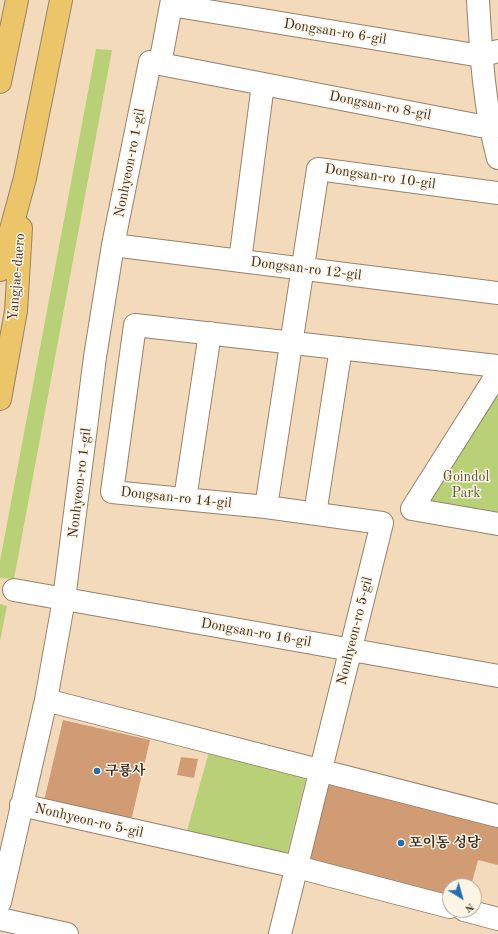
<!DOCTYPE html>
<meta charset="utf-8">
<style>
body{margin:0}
#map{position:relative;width:498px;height:934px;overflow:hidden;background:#f2dabb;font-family:"Old Standard TT",serif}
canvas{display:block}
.north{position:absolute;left:442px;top:878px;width:40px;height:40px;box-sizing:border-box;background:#fcf5e5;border:1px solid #afa495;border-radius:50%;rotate:143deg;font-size:11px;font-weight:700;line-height:16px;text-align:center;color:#3b2a1e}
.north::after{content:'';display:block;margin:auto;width:14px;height:18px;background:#1f6fb2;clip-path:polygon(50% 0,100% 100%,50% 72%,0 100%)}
</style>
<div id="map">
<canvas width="498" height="934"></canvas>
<div class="north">N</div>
</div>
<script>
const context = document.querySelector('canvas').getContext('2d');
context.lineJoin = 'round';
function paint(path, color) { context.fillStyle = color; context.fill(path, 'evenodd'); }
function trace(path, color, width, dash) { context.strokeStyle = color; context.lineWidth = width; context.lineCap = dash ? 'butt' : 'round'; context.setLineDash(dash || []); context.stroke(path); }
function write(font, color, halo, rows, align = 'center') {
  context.font = font + ' "Old Standard TT","Noto Serif KR",serif'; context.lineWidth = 3; context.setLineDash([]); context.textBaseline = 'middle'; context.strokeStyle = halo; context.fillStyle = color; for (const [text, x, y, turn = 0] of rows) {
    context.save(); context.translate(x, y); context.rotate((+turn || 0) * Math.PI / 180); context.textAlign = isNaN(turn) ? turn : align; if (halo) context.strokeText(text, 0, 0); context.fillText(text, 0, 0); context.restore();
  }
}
const green = new Path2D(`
 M96,49L112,50L14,579L0,578V561Z
 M498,373V524L412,509Z
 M0,604L7,606L0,641Z
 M209,752L307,774L286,858L186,834Z`);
const building = new Path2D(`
 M63,720L150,740L131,821L44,801Z
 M181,757L198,759L194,778L177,775Z
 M323,780L498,826V865L478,860L471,886H450V902L300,859Z`);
const minor = new Path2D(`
 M478,0C481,53 484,107 498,158
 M171,5L481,56L498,51
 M160,64L172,0
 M113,245L498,293
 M240,261L263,84
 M185,499L210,333
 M266,507L318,169L498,193
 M412,509L498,373
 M412,509L498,524
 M315,514L341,348
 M382,523L266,507L112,492L135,325L498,366
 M14,590L498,676
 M46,700L498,816
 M21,805L297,867L450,907
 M0,902L46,700L64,599L95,357L113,245L150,62L491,128L498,126
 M464,910L498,919
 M0,919L67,934
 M280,934L382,523`);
const major = new Path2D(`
 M0,82L17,0
 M0,270L25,178L61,0
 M0,399L16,311L21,228`);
const markers = [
 [97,771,4,"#1f6fb2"],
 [401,843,4,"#1f6fb2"]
];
const streetNames = [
 ["Dongsan-ro 6-gil",335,32,9],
 ["Dongsan-ro 8-gil",380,106,11],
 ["Nonhyeon-ro 1-gil",130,163,-79],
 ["Dongsan-ro 10-gil",380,177,8],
 ["Dongsan-ro 12-gil",306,269,7],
 ["Yangjae-daero",17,277,-85],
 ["Nonhyeon-ro 1-gil",80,483,-83],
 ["Dongsan-ro 14-gil",176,498,6],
 ["Nonhyeon-ro 5-gil",355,631,-76],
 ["Dongsan-ro 16-gil",256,633,10],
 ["Nonhyeon-ro 5-gil",89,821,13]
];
const parkNames = [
 ["Goindol",466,477],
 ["Park",466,493]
];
const poiNames = [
 ["구룡사",105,771],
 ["포이동 성당",409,843]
];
paint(green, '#b8d176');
paint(building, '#d19c73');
trace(minor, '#96826c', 24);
trace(major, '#96826c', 24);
trace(minor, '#fff', 22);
trace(major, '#edc569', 22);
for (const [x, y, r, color] of markers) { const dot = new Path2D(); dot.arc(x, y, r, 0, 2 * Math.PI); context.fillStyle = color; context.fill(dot); trace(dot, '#fcf5e5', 1.5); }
write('14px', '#3b2a1e', '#fcf5e5', streetNames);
write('14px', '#5a5434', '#fcf5e5', parkNames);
write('bold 14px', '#3b2a1e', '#fcf5e5', poiNames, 'left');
</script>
